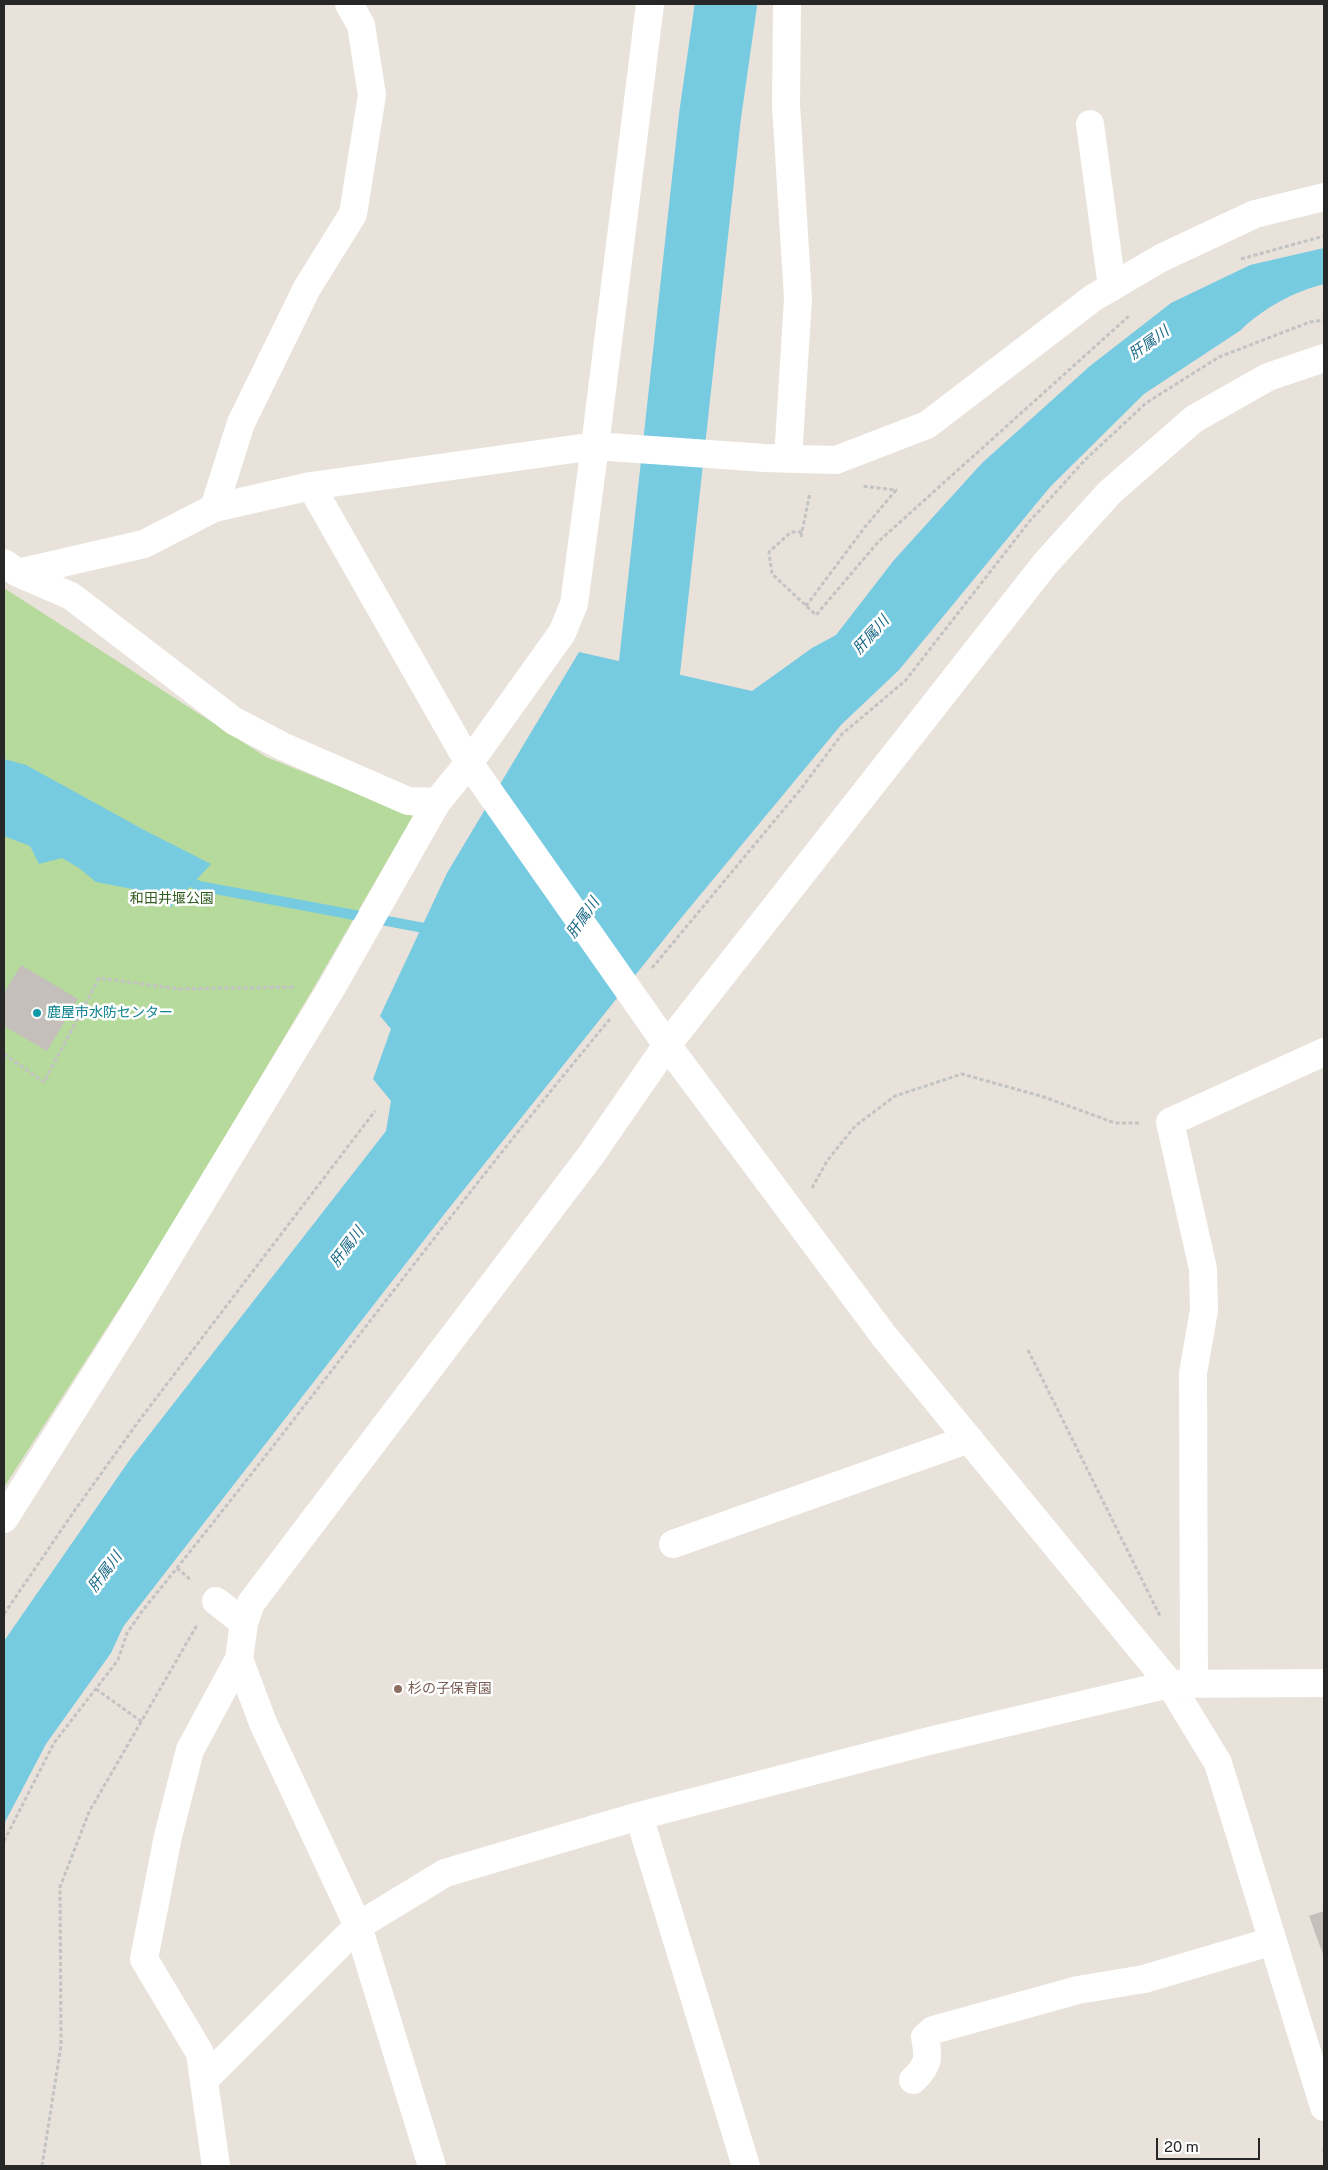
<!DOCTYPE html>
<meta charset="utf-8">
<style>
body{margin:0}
#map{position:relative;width:1328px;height:2170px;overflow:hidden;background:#e9e2da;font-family:"Public Sans",sans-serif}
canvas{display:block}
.frame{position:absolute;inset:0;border:5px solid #272727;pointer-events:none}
.scale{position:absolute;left:1156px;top:2138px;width:104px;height:22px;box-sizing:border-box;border:2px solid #272727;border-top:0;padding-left:6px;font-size:15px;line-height:18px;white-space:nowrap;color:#272727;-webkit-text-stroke:4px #fff;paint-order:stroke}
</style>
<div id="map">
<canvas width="1328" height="2170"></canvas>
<div class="frame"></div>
<div class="scale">20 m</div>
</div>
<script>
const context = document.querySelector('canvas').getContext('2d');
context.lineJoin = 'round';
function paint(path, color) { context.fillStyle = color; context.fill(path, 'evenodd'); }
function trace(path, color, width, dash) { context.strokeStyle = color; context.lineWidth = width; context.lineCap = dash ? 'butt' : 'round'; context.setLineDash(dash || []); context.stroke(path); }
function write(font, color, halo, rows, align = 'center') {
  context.font = font + ' "Public Sans","Noto Sans JP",sans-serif'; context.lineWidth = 5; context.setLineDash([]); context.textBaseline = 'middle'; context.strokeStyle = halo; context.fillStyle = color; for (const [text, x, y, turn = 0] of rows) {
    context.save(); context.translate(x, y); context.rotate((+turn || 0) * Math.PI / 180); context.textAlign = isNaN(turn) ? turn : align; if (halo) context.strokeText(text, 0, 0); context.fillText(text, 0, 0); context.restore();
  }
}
const green = new Path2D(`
 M4,588L266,757L413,816L310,994L154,1255L4,1487Z`);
const water = new Path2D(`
 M1324,248V284C1295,291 1262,309 1241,330L1144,394L1050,487L899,670L841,725L677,923L446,1212L123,1627L111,1653L46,1744L4,1824V1641L131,1458L386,1131L391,1101L373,1079L391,1029L380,1016L447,873L579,652L752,691L812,648L836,635L894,560L982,463L1090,366L1171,303L1250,265Z
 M4,759L26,765L146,831L211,864L171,907L143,891L96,882L79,868L62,858L39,864L30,846L4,836Z`);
const stream = new Path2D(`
 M183,878L199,886L435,930`);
const river = new Path2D(`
 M640,754L710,116L726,4`);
const building = new Path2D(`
 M21,965L78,999L47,1051L4,1026V993Z
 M1324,1911V1957L1309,1916Z`);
const path = new Path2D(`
 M1241,259L1324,236
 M802,532H791L769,552L772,574L816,615L879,541L1129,316
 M801,537L810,492
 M806,606L865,527L896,490L862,486
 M652,968L800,790L842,734L905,681L1029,522L1084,461L1146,403L1219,357L1310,322L1324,320
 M4,1054L44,1082L99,978L179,989L294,987
 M812,1188L827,1161L855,1126L895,1096L962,1074L1044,1097L1115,1123H1139
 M1028,1350L1160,1616
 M177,1568L192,1581
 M4,1614L75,1510L141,1418L375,1111
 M96,1689L142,1722
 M4,1841L54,1743L118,1660L127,1633L143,1610C301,1416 449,1212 610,1019
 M1323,2152L1324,2151
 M42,2166L61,2045L60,1887L89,1812L197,1625`);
const minor = new Path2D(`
 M787,4L786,105L798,298L788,459
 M1090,124L1112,287
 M311,486L469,763L667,1045L884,1336L1170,1684L1218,1763L1324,2107
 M214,508L241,423L307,288L353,214L372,95L361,25L349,4
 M4,563L18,573L144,544L214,508L311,486L595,446L765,458L836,460L927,425L1093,298L1161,258L1255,214L1324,197
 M18,573L71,596L234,721L282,746L408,801L437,802
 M4,1519L133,1315L332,987L437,802L469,763L562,633L574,604L595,446L650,4
 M673,1544L969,1439
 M216,1601L244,1623L239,1659L263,1723L358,1926L432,2166
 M244,1623L251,1603L591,1155L667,1045L1045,564L1110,492L1194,419L1268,377L1324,358
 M1194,1684L1193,1373L1204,1310L1203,1269L1170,1122L1324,1052
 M639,1816L746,2166
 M205,2079L358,1926L445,1873L639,1816L925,1742L1170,1684L1324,1683
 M913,2080C929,2065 929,2058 925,2037L933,2030L1078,1990L1144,1979L1273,1941
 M216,2166L200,2053L144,1959L168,1836L190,1750L239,1659`);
const markers = [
 [37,1013,5,"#0f9aa8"],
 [398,1689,5,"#8d6e63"]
];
const parkNames = [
 ["和田井堰公園",172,899]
];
const cultureNames = [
 ["鹿屋市水防センター",47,1013]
];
const educationNames = [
 ["杉の子保育園",408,1689]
];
const waterNames = [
 ["肝属川",1149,343,-36],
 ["肝属川",871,635,-48],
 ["肝属川",583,918,-55],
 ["肝属川",347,1247,-53],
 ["肝属川",105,1572,-53]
];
paint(green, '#b5da9c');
paint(water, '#77cbe1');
trace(stream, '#77cbe1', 10);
trace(river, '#77cbe1', 62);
paint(building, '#c4bfba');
trace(path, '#c3c3c3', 3, [4, 2.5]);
trace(minor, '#fff', 28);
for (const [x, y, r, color] of markers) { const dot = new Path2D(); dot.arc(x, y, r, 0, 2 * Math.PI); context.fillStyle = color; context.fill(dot); trace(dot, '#fff', 2); }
write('14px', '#305c20', '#fff', parkNames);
write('14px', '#0d838f', '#fff', cultureNames, 'left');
write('14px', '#785e54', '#fff', educationNames, 'left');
write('italic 15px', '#1b6a88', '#fff', waterNames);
</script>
